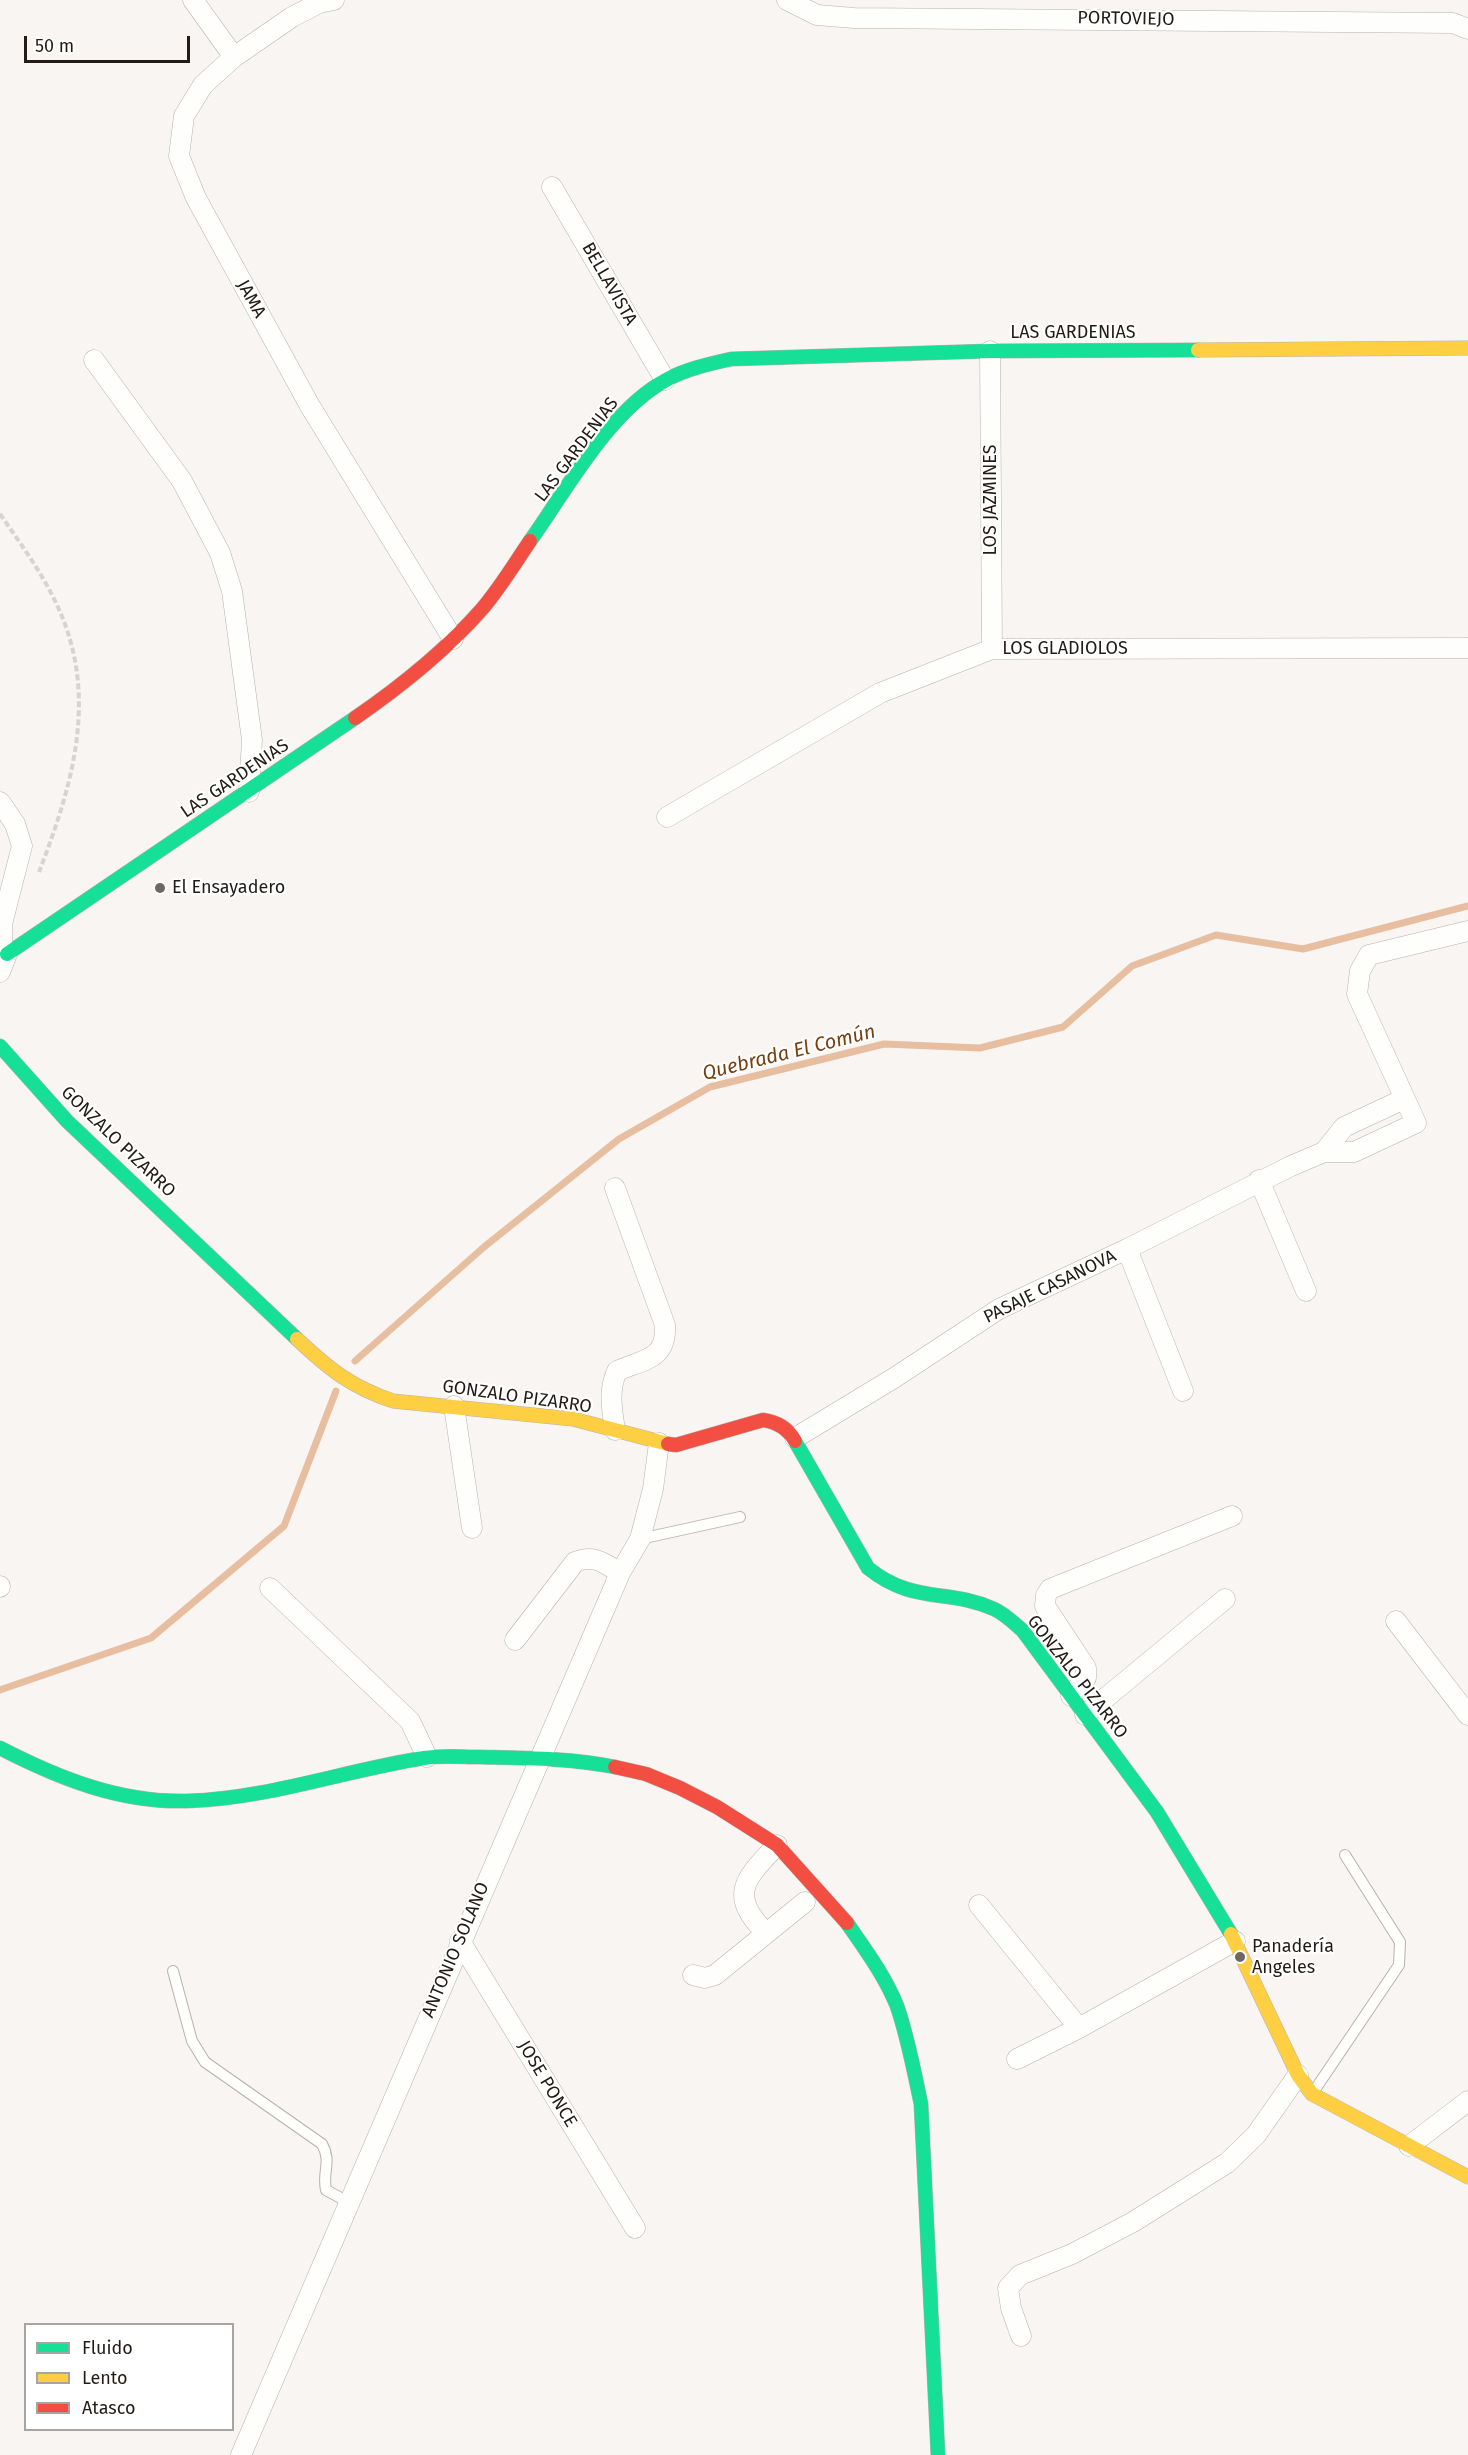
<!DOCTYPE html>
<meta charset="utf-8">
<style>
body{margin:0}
#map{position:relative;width:1468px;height:2455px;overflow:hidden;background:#f8f5f2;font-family:"Fira Sans",sans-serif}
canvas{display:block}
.legend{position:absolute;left:24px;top:2323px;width:210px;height:108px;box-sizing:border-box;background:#fff;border:2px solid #a7a4a2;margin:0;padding:8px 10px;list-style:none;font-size:18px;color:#221b16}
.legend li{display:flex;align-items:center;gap:12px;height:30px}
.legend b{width:30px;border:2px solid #a7a4a2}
.scale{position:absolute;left:24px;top:36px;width:166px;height:27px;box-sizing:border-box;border:3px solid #221b16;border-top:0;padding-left:8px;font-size:18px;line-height:21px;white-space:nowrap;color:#221b16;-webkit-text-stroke:4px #fff;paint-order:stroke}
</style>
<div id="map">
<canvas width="1468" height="2455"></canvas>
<ul class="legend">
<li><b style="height:8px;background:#16e098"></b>Fluido</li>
<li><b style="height:8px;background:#ffcf43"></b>Lento</li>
<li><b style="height:8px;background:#f24e42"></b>Atasco</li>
</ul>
<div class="scale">50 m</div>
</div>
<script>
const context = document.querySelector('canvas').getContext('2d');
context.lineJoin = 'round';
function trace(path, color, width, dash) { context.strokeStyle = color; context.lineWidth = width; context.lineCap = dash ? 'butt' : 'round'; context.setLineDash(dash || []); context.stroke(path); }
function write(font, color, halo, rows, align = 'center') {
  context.font = font + ' "Fira Sans",sans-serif'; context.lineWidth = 4.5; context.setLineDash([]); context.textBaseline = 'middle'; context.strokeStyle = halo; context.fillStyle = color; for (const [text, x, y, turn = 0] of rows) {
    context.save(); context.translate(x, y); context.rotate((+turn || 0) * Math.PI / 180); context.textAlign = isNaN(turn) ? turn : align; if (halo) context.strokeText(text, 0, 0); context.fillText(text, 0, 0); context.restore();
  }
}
const stream = new Path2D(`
 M355,1361L484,1247L619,1139L710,1087L884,1044L980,1048L1063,1027L1132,966L1216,935L1303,949L1468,906
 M0,1690L151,1638L284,1526L336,1391`);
const path = new Path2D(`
 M0,514C20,543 41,571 56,603C100,694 73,784 39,872`);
const lane = new Path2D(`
 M640,1539L740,1517
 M173,1971L192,2041L205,2062L322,2144C332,2162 322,2171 326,2190L348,2202
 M1312,2094L1399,1965L1400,1942L1345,1855`);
const street = new Path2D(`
 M193,0L234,57
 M334,0L319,3L292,17L234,57L203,85L184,116L179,156L196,198L310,406L453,639
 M787,0L817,15L854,18L1453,23L1468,29
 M552,187L665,380
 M990,351L992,649
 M94,360L182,481L220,553L232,591L252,740L249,792
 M0,802L15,824L22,846L2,924V944L7,954L0,972
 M667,817L880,693L992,649L1468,648
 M1324,1152L1344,1127L1404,1099
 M1259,1180L1306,1291
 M615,1188L665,1325C667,1360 644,1359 617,1371C608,1391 612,1409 615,1430
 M1127,1249L1183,1391
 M454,1406L472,1528
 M795,1438L894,1378L999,1309L1127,1249L1291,1166L1324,1152H1354L1416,1123L1357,994L1360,971L1369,955L1468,931
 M0,1586V1587
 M270,1588L410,1721L427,1757
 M1396,1621L1468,1715
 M515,1640L575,1562C594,1554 604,1563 620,1573
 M1071,1696L1086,1678V1668L1045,1606L1046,1595L1050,1589L1232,1516
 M1085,1715L1225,1599
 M979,1905L1079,2028L1235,1941
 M766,1933C727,1894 746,1878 777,1845
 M460,1941L635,2228
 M693,1975L705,1978L715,1975L805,1902
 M1017,2059L1079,2028
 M1409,2146L1468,2101
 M1021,2336L1011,2308L1008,2288L1020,2275L1072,2254L1133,2222L1227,2163L1256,2135L1298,2075
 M241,2455L620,1573L640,1539L653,1489L659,1443`);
const fast = new Path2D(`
 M530,541C567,489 609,411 666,380C686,369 709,364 731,359L990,351L1198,350
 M7,954L355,718
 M0,1046L67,1121L297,1339
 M795,1441L868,1568C914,1605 948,1588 994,1609C1005,1614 1014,1623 1023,1631L1157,1812L1231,1934
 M0,1748C58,1778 120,1803 187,1801C267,1799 346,1770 424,1758C442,1755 462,1757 479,1757C525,1758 571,1758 615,1767
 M847,1923C865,1949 885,1976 897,2006C908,2038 914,2071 921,2104L938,2455`);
const slow = new Path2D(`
 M1198,350L1468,348
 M297,1339C329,1369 351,1387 393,1401L573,1419L668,1444
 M1231,1934L1298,2075L1312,2094L1468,2177`);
const jam = new Path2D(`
 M355,718C400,687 446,650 482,609C500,588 515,563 530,541
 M668,1444L676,1445L763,1420C777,1422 788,1428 795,1441
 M615,1767L646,1774L680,1788L717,1807L777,1845L847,1923`);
const markers = [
 [160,888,6,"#6d6763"],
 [1240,1957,6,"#6d6763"]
];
const streetNames = [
 ["PORTOVIEJO",1126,19,1],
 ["BELLAVISTA",609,284,60],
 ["JAMA",251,299,61],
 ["LAS GARDENIAS",1073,333],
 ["LAS GARDENIAS",577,450,-53],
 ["LOS JAZMINES",991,500,-90],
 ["LOS GLADIOLOS",1065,649],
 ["LAS GARDENIAS",235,779,-34],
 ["GONZALO PIZARRO",118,1142,44],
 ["PASAJE CASANOVA",1050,1287,-26],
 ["GONZALO PIZARRO",517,1397,8],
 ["GONZALO PIZARRO",1077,1677,52],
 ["ANTONIO SOLANO",456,1950,-67],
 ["JOSE PONCE",547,2084,59]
];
const poiNames = [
 ["El Ensayadero",172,888],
 ["Panadería",1252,1947],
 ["Angeles",1252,1968]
];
const waterNames = [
 ["Quebrada El Común",789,1053,-14]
];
trace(stream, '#e8bea0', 7);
trace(lane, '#b7b2ae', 12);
trace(street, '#b7b2ae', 21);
trace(fast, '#b7b2ae', 15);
trace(slow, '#b7b2ae', 15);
trace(jam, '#b7b2ae', 15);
trace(path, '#d5d4d3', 4, [6, 3]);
trace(lane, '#fefefd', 10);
trace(street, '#fefefd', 20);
trace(fast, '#16e098', 14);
trace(slow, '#ffcf43', 14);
trace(jam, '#f24e42', 14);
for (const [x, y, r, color] of markers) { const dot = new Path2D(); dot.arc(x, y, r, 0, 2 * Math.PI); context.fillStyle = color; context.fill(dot); trace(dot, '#fff', 2); }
write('18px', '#221b16', '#fff', streetNames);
write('18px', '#221b16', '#fff', poiNames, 'left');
write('italic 20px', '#763f10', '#fff', waterNames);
</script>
